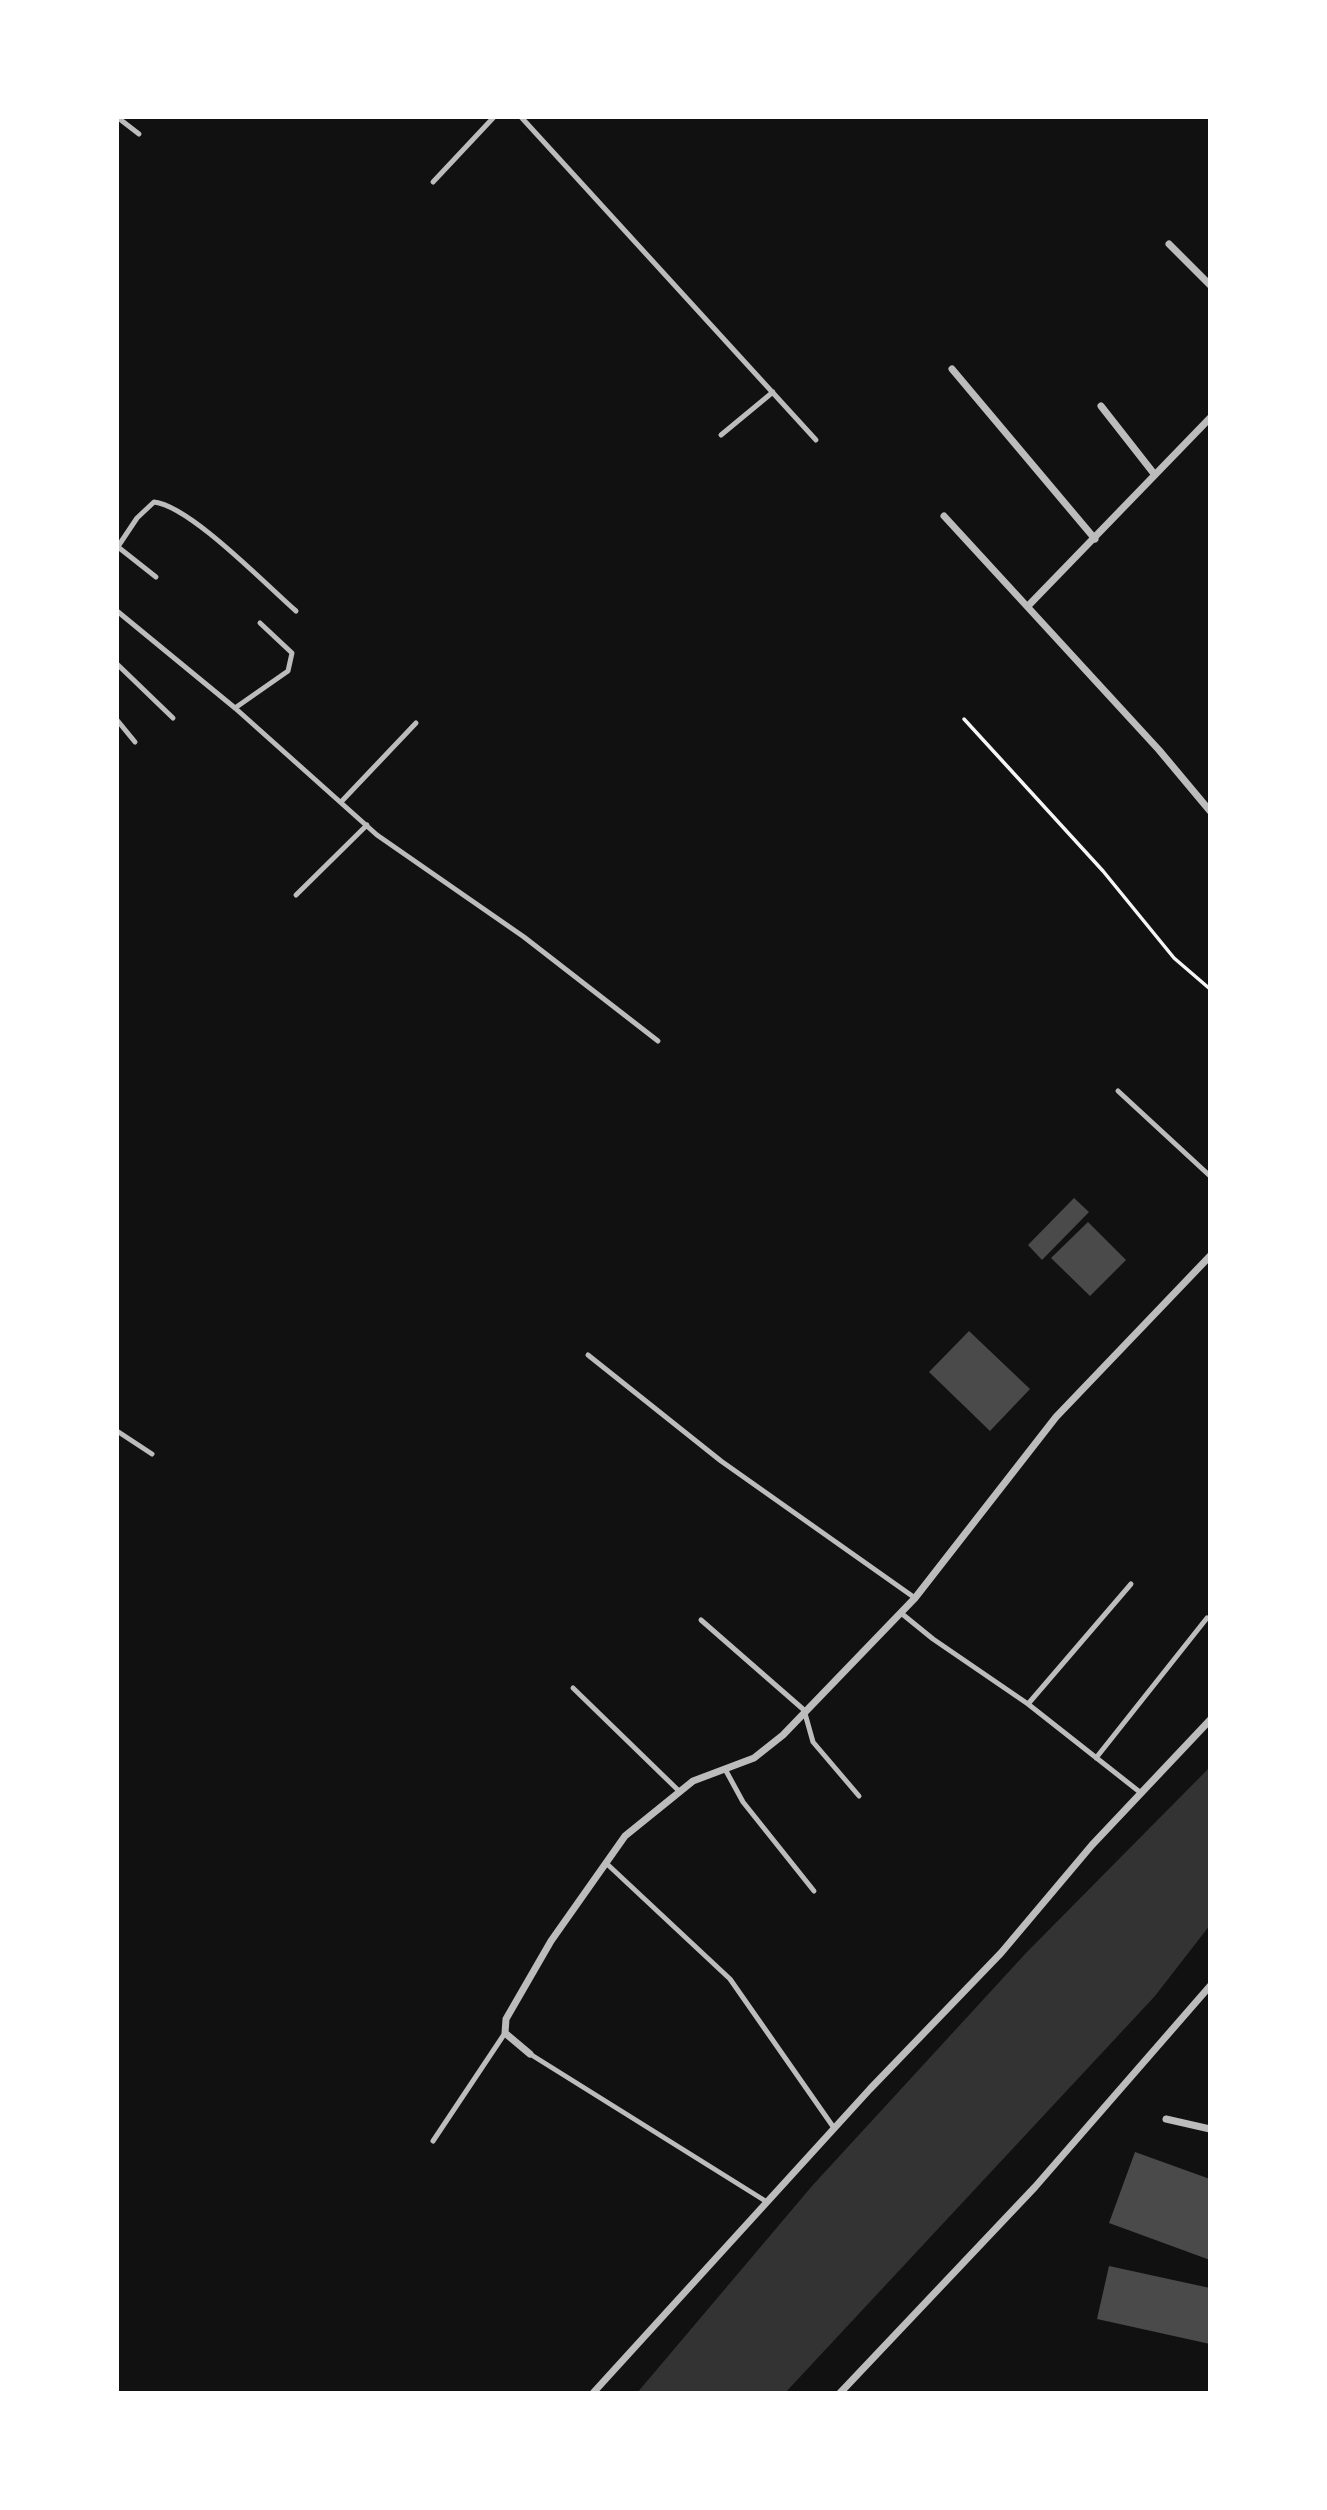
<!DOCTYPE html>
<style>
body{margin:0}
#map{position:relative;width:1327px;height:2510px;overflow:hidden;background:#111;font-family:Lato,sans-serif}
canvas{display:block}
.frame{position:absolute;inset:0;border:119px solid #fff;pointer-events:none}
</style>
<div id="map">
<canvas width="1327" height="2510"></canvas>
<div class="frame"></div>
</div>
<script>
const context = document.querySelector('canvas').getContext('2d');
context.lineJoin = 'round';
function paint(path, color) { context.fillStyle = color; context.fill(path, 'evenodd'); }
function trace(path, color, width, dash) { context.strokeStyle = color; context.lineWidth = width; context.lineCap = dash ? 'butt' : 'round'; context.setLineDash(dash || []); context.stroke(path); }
const water = new Path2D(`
 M1210,1767V1925L1155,1996L785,2393H637L812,2186L1026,1953Z`);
const building = new Path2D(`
 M1074,1198L1089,1212L1042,1260L1028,1245Z
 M1088,1222L1126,1260L1090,1296L1051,1258Z
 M969,1331L1030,1389L990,1431L929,1372Z
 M1135,2152L1210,2179V2260L1109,2223Z
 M1109,2266L1210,2288V2344L1097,2319Z`);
const path = new Path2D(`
 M964,719L1103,871L1174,958L1210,989`);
const service = new Path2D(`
 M117,117L139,134
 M521,117L816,440
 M433,182L494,117
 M721,435L773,392
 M118,547L156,577
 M117,548L137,518L154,502C190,506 265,584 296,611
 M117,611L235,708L377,835L524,937L658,1041
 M117,664L173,718
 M235,708L288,671L292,653L260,623
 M117,720L135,742
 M341,802L416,723
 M296,895L367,825
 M1118,1091L1210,1176
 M588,1355L721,1461L915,1598
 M117,1431L152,1454
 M901,1613L933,1639L1028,1704L1141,1793
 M701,1620L804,1710L813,1742L859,1796
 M573,1688L680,1792
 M1028,1704L1131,1584
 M1096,1758L1207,1618
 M725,1769L743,1802L814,1891
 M606,1863L730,1979L834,2128
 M530,2054L767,2202
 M433,2141L505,2033`);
const minor = new Path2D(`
 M1169,244L1210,285
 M952,369L1095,539
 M1101,406L1155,475
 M944,516L1159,750L1210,811
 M1028,606L1210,418
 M530,2054L505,2033L506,2019L551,1941L625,1836L693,1781L754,1758L783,1735L915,1598L1056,1417L1210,1256
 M1166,2119L1210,2129
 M593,2393L870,2089L1001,1953L1092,1845L1210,1720
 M840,2393L1035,2187L1210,1986`);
paint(water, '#333');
paint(building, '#4a4a4a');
trace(path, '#f5f5f5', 3.5);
trace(service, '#bcbcbc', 5);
trace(minor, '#bcbcbc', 7);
</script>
